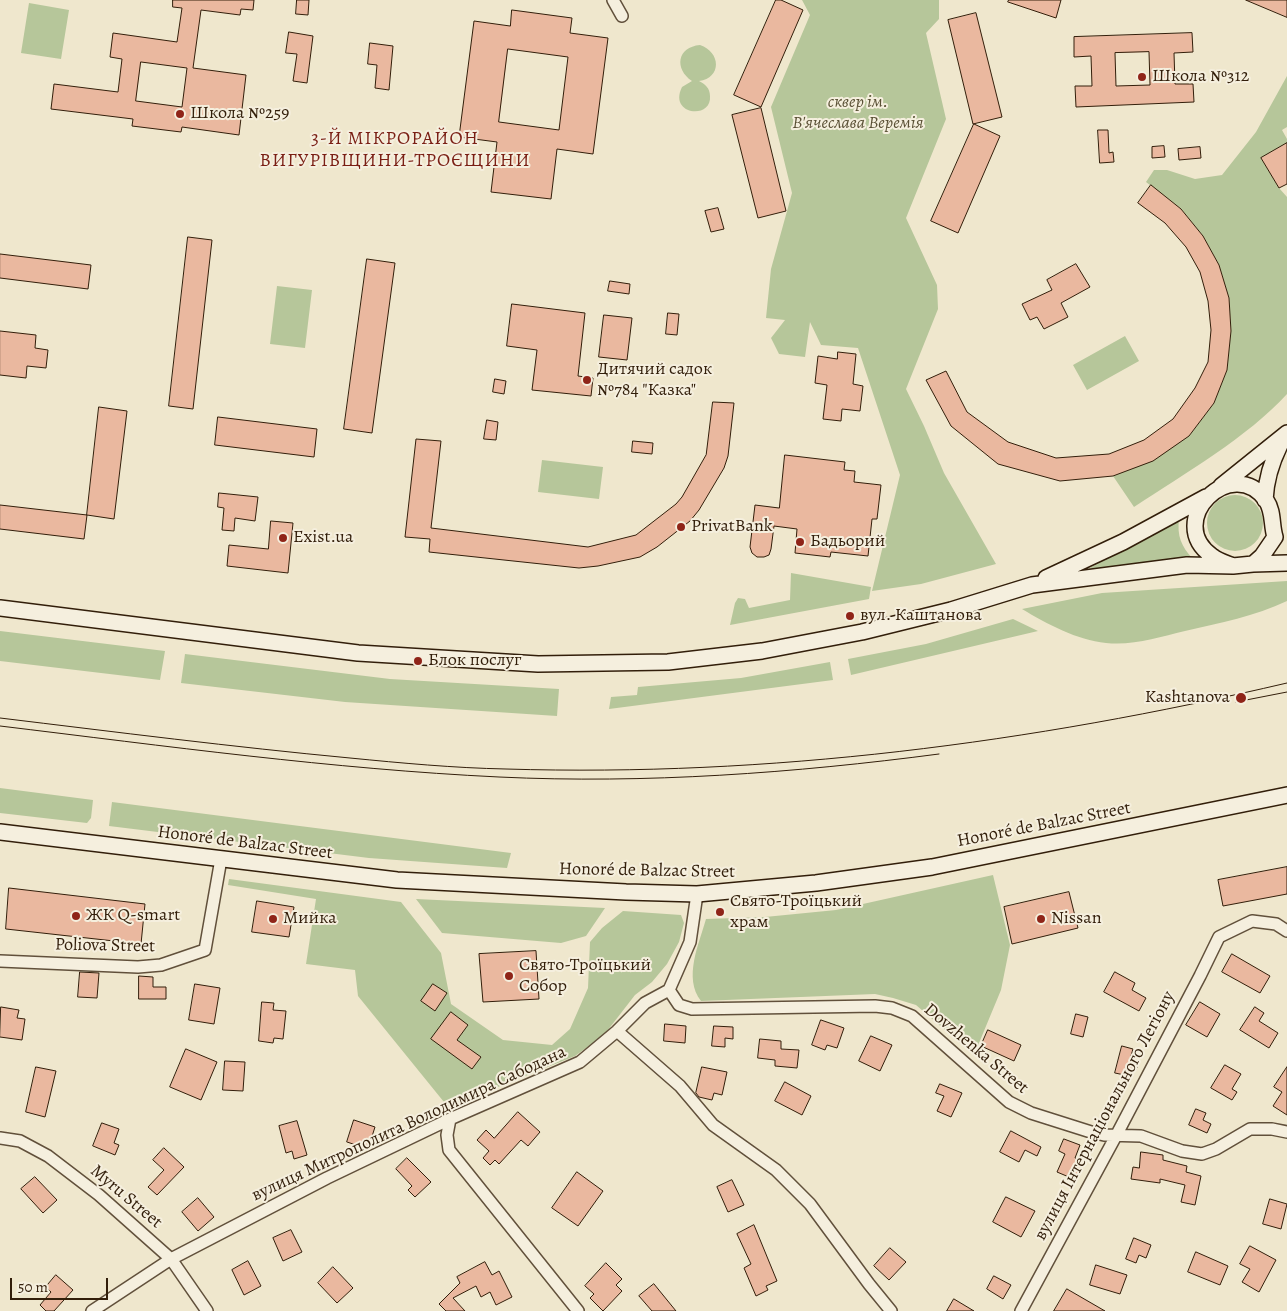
<!DOCTYPE html>
<meta charset="utf-8">
<style>
body{margin:0}
#map{position:relative;width:1287px;height:1311px;overflow:hidden;background:#efe7cd;font-family:Alegreya,serif}
canvas{display:block}
.scale{position:absolute;left:10px;top:1278px;width:98px;height:22px;box-sizing:border-box;border:2px solid #321e0a;border-top:0;padding-left:6px;font-size:15px;line-height:18px;white-space:nowrap;color:#321e0a;-webkit-text-stroke:4px #f5efde;paint-order:stroke}
</style>
<div id="map">
<canvas width="1287" height="1311"></canvas>
<div class="scale">50 m</div>
</div>
<script>
const context = document.querySelector('canvas').getContext('2d');
context.lineJoin = 'round';
function paint(path, color) { context.fillStyle = color; context.fill(path, 'evenodd'); }
function trace(path, color, width, dash) { context.strokeStyle = color; context.lineWidth = width; context.lineCap = dash ? 'butt' : 'round'; context.setLineDash(dash || []); context.stroke(path); }
function write(font, color, halo, rows, align = 'center') {
  context.font = font + ' Alegreya,serif'; context.lineWidth = 4; context.setLineDash([]); context.textBaseline = 'middle'; context.strokeStyle = halo; context.fillStyle = color; for (const [text, x, y, turn = 0] of rows) {
    context.save(); context.translate(x, y); context.rotate((+turn || 0) * Math.PI / 180); context.textAlign = isNaN(turn) ? turn : align; if (halo) context.strokeText(text, 0, 0); context.fillText(text, 0, 0); context.restore();
  }
}
const green = new Path2D(`
 M802,0H939V19L926,33L946,119L906,218L937,285L938,309L906,389L924,426L944,473L996,564L921,584L872,591L900,475L858,348L821,345L810,322L805,357L779,354L771,338L785,320L766,318L771,269L792,193L771,107L810,15Z
 M29,3L69,10L61,59L21,53Z
 M700,45C721,52 722,78 699,81C705,84 710,88 710,96C712,120 668,115 682,87L692,81C674,69 677,47 700,45Z
 M1287,76V127L1282,130L1287,139V143L1261,158L1279,188L1287,197V394C1248,437 1184,474 1134,507L1113,476L1189,436L1214,403L1227,370L1231,331L1229,298L1219,265L1203,236L1181,209L1146,182L1154,170H1167L1195,179L1222,175L1256,132Z
 M277,286L312,290L305,348L270,344Z
 M1125,336L1139,361L1087,390L1073,365Z
 M542,460L603,467L599,499L538,492Z
 M1207 523a28 28 0 1 1 56 0a28 28 0 1 1-56 0Z
 M1179,519C1177,536 1181,546 1193,559L1088,569Z
 M791,573L871,587L869,599L730,625L735,603L738,598L745,599L749,608L790,600Z
 M1287,581V601C1255,616 1220,623 1185,631C1159,637 1133,646 1106,643C1077,640 1047,624 1022,609L1102,593Z
 M1013,619L1038,631L851,675L848,659L926,644Z
 M0,631L165,651L160,680L0,661Z
 M185,654L390,679L559,689L557,716L345,702L181,683Z
 M830,662L833,680L609,709L611,697L637,695L638,687L741,678Z
 M0,788L93,800L91,818L87,823L0,813Z
 M112,802L511,853L507,868L369,858L109,826Z
 M993,875L1010,945L1001,990L974,1055L916,1005L893,998L875,994L701,1001C683,978 699,944 706,919L765,917L836,910Z
 M229,879L401,902L441,953L451,1004L503,1040L552,1045L570,1029L588,988L590,942L602,928L623,911L681,915L684,923L679,942L667,964L652,982L635,995L604,1035L575,1056L448,1107L358,996L355,970L306,964L316,899L228,885Z
 M416,899L605,908L586,936L561,943L442,933Z`);
const building = new Path2D(`
 M173,0H254L253,10L241,9L240,15L201,10L193,68L246,75L239,135L182,127L181,132L132,126L133,119L51,109L54,84L118,92L122,59L110,57L113,33L177,42L182,8L173,7ZM141,62L187,68L182,107L136,101Z
 M297,0H309L308,15L296,14Z
 M776,0H781L803,10L761,107L734,95Z
 M1009,0H1061L1056,18L1008,2Z
 M1246,0H1287V17Z
 M512,10L572,18L570,33L608,38L593,154L557,149L551,199L491,192L497,142L459,137L474,21L510,26ZM508,49L568,57L559,130L499,122Z
 M976,13L1002,117L973,124L948,20Z
 M289,32L313,36L307,83L293,81L297,54L286,53Z
 M1192,33L1193,52L1174,53L1175,84H1193L1194,102L1076,107L1075,86H1092L1091,56L1074,57V37ZM1149,52L1150,85L1116,86L1115,53Z
 M370,43L393,46L389,90L375,88L377,65L368,64Z
 M761,108L786,211L758,218L732,115Z
 M974,124L1000,136L958,233L931,221Z
 M1098,130H1108L1109,153L1113,152L1114,162L1100,163Z
 M1287,143V184L1279,188L1261,158Z
 M1164,146L1165,157L1152,158V147Z
 M1200,147L1201,158L1179,160L1178,149Z
 M1151,185L1181,209L1203,236L1219,265L1229,298L1231,331L1227,370L1214,403L1189,436L1153,461L1113,476L1060,481L998,464L951,426L926,380L946,371L967,412L1008,442L1056,458L1109,454L1144,440L1173,419L1195,388L1208,362L1211,330L1208,301L1200,272L1186,247L1165,223L1138,203Z
 M718,208L724,229L711,232L705,211Z
 M188,237L212,240L193,409L169,406Z
 M0,254L91,265L88,289L0,278Z
 M367,259L395,263L372,433L344,429Z
 M1076,264L1090,287L1061,303L1068,317L1044,329L1037,317L1030,320L1022,304L1052,290L1047,280Z
 M610,281L630,284L629,294L608,291Z
 M512,304L585,313L578,376L593,378L591,396L532,390L537,350L507,346Z
 M668,313L679,314L677,335L666,334Z
 M604,315L632,318L627,360L599,357Z
 M0,331L36,335L35,348L48,350L46,368L27,366L26,378L0,375Z
 M838,352L856,354L853,384L863,386L860,411L842,409L841,421L823,419L827,385L815,383L818,356L837,359Z
 M495,379L506,381L504,394L493,392Z
 M713,402L734,403L728,456L724,468L699,510L690,521L657,547L640,557L598,566L579,568L429,552L430,539L405,537L416,439L441,441L431,528L588,547L636,535L676,504L682,497L706,455Z
 M99,407L127,411L114,519L87,515Z
 M218,417L317,429L314,457L215,445Z
 M487,420L498,422L496,440L484,439Z
 M633,441L653,443L652,454L632,452Z
 M785,455L845,462L844,470L855,471L854,482L881,485L877,519H872L868,556L831,552L830,557L795,553L797,529L774,526L771,549L769,555L764,557H757L752,553L750,547L755,505L779,508Z
 M219,493L258,497L255,521L235,518L234,531L222,530L224,508L218,507Z
 M0,505L87,515L84,539L0,529Z
 M271,521L293,523L288,573L227,566L229,545L268,549Z
 M1287,867V894L1223,906L1218,880Z
 M9,888L145,904L141,944L6,929Z
 M1069,892L1078,928L1012,944L1004,907Z
 M257,901L294,907L289,937L252,932Z
 M536,951L539,999L483,1002L479,954Z
 M1232,954L1270,976L1260,993L1222,972Z
 M80,972L99,973L97,998L78,997Z
 M1115,972L1135,983L1132,990L1146,998L1139,1011L1104,992Z
 M139,976L153,977V987H166V999H139Z
 M195,984L220,988L214,1024L189,1020Z
 M433,984L447,993L435,1011L421,1001Z
 M262,1002L274,1003L273,1010L286,1011L283,1039L274,1038L273,1043L259,1041Z
 M1200,1002L1220,1014L1207,1037L1186,1025Z
 M1,1007L19,1010L17,1018L25,1019L22,1040L0,1037Z
 M1255,1007L1264,1013L1259,1021L1278,1033L1269,1048L1240,1030Z
 M451,1012L468,1025L457,1040L481,1057L472,1069L431,1039Z
 M1076,1014L1088,1017L1083,1037L1071,1034Z
 M821,1020L844,1028L837,1048L827,1045L825,1050L812,1045Z
 M665,1024L686,1026L685,1043L664,1041Z
 M714,1026L733,1027V1039L725,1038V1047L712,1046Z
 M988,1030L1021,1045L1014,1061L981,1046Z
 M871,1036L892,1045L880,1071L859,1061Z
 M760,1039L781,1041V1049L799,1050L797,1068L775,1066V1060L758,1058Z
 M1122,1046L1133,1049L1130,1059L1139,1061L1136,1070L1131,1069L1129,1076L1115,1073Z
 M186,1049L217,1062L201,1100L170,1087Z
 M225,1061L245,1062L243,1091L223,1090Z
 M1225,1065L1241,1074L1232,1089L1237,1092L1232,1100L1211,1088Z
 M36,1067L56,1071L45,1117L26,1112Z
 M702,1067L727,1072L722,1095L714,1093L712,1100L699,1097L696,1093Z
 M1287,1067V1115L1273,1106L1282,1092L1274,1087Z
 M785,1082L811,1096L802,1115L775,1101Z
 M940,1084L962,1093L951,1117L937,1111L944,1096L936,1093Z
 M1196,1109L1206,1113L1203,1120L1211,1124L1207,1133L1189,1125Z
 M518,1112L540,1132L528,1146L521,1140L499,1164L495,1160L490,1165L483,1158L489,1151L477,1140L486,1130L494,1138Z
 M354,1120L375,1127L368,1149L347,1142Z
 M297,1121L307,1155L294,1159L292,1151L286,1153L279,1126Z
 M102,1123L119,1129L114,1143L119,1145L115,1155L93,1146Z
 M1011,1131L1041,1147L1037,1156L1025,1150L1019,1162L1000,1152Z
 M1064,1139L1080,1145L1075,1158L1083,1161L1076,1180L1057,1172L1065,1154L1059,1151Z
 M164,1148L184,1167L157,1195L148,1187L164,1170L153,1160Z
 M1141,1152L1163,1155V1160L1187,1166L1186,1172L1201,1176L1195,1205L1181,1202L1185,1185L1160,1179V1183L1131,1179L1133,1167L1139,1168Z
 M407,1158L431,1182L415,1197L408,1190L412,1186L396,1169Z
 M577,1172L603,1191L578,1226L552,1208Z
 M35,1177L57,1200L43,1213L21,1189Z
 M732,1180L744,1205L728,1212L717,1187Z
 M1006,1197L1035,1211L1021,1237L993,1222Z
 M198,1198L214,1217L198,1231L182,1212Z
 M1270,1199L1287,1204L1281,1229L1263,1224Z
 M754,1225L777,1281L766,1286L768,1290L756,1296L744,1268L751,1264L737,1234Z
 M291,1230L302,1252L283,1261L273,1238Z
 M1134,1238L1151,1245L1146,1258L1139,1255L1136,1263L1126,1259Z
 M1250,1246L1276,1260L1259,1292L1242,1282L1250,1269L1240,1264Z
 M890,1248L906,1262L889,1280L874,1266Z
 M1196,1252L1228,1266L1220,1285L1188,1272Z
 M248,1261L261,1286L244,1295L232,1270Z
 M485,1262L492,1275L499,1271L512,1297L496,1305L490,1292L481,1297L476,1286L453,1298L465,1311H446L439,1304L460,1283L457,1277Z
 M606,1263L622,1279L616,1285L622,1291L603,1311L590,1298L594,1294L585,1286Z
 M1096,1265L1127,1275L1120,1294L1090,1285Z
 M333,1267L353,1288L337,1303L318,1283Z
 M56,1275L73,1290L54,1311H46L40,1305L51,1292L46,1287Z
 M994,1276L1011,1285L1003,1299L987,1289Z
 M654,1284L676,1311H652L639,1296Z
 M1067,1289L1105,1311H1054Z
 M954,1299L974,1311H947Z`);
const street = new Path2D(`
 M613,0L622,16
 M0,961L138,967L161,965L205,950L221,859
 M669,990L679,1005L692,1009L875,1006L892,1008L912,1016L1009,1102L1031,1113L1091,1132L1104,1135L1141,1136L1182,1151L1202,1154L1216,1149L1250,1129H1272L1287,1132
 M617,1031L680,1086L713,1125L776,1170L810,1204L869,1284L891,1311
 M450,1119L447,1135L449,1150L578,1311
 M0,1138L20,1141L48,1156L99,1195L171,1259L207,1311
 M92,1311L171,1259L327,1178L450,1119L580,1062L617,1031L645,1003L669,990L690,942L697,894
 M1021,1311L1117,1134L1200,976L1219,937L1252,921L1276,924L1287,931`);
const secondary = new Path2D(`
 M1221,486L1287,433
 M1265,500C1266,478 1272,460 1282,441
 M1253,564L1287,563
 M1046,578L1123,542L1206,497
 M0,608L358,653L538,664L668,662L762,651L862,632L951,610L1032,585L1187,565L1233,566L1253,564L1262,556L1275,537C1271,524 1274,512 1266,500C1232,453 1163,521 1212,556C1218,561 1226,563 1233,566
 M0,832L397,880L626,892L697,894L816,883L932,867L1287,795`);
const tram = new Path2D(`
 M1236,702L1287,692
 M0,718C116,732 233,747 350,758C401,763 454,768 506,769C769,777 1031,743 1287,683
 M0,726C166,746 332,769 499,777C646,784 794,773 939,754`);
const markers = [
 [1142,77,5,"#8f2418"],
 [180,114,5,"#8f2418"],
 [587,380,5,"#8f2418"],
 [681,527,5,"#8f2418"],
 [283,538,5,"#8f2418"],
 [800,542,5,"#8f2418"],
 [850,616,5,"#8f2418"],
 [418,661,5,"#8f2418"],
 [1241,698,6,"#8f2418"],
 [720,912,5,"#8f2418"],
 [76,916,5,"#8f2418"],
 [273,919,5,"#8f2418"],
 [1041,919,5,"#8f2418"],
 [509,976,5,"#8f2418"]
];
const poiNames = [
 ["Школа №312",1152,77],
 ["Школа №259",190,114],
 ["Дитячий садок",597,370],
 ["№784 \"Казка\"",597,391],
 ["PrivatBank",691,527],
 ["Exist.ua",293,538],
 ["Бадьорий",810,542],
 ["вул. Каштанова",860,616],
 ["Блок послуг",428,661],
 ["Kashtanova",1230,698,"right"],
 ["Свято-Троїцький",730,902],
 ["храм",730,923],
 ["ЖК Q-smart",86,916],
 ["Мийка",283,919],
 ["Nissan",1051,919],
 ["Свято-Троїцький",519,966],
 ["Собор",519,987]
];
const parkNames = [
 ["сквер ім.",858,103],
 ["В'ячеслава Веремія",858,124]
];
const streetNames = [
 ["Honoré de Balzac Street",1044,825,-11],
 ["Honoré de Balzac Street",245,843,7],
 ["Honoré de Balzac Street",647,871,1],
 ["Poliova Street",105,946,1],
 ["Dovzhenka Street",976,1049,40],
 ["вулиця Інтернаціонального Легіону",1105,1116,-62],
 ["вулиця Митрополита Володимира Сабодана",409,1124,-25],
 ["Myru Street",126,1197,40]
];
const neighbourhoodNames = [
 ["3-Й МІКРОРАЙОН",395,139],
 ["ВИГУРІВЩИНИ-ТРОЄЩИНИ",395,161]
];
paint(green, '#b6c69a');
paint(building, '#eab89f');
trace(building, '#321e0a', 1);
trace(street, '#61503b', 14);
trace(secondary, '#321e0a', 18);
trace(street, '#f5efde', 11);
trace(secondary, '#f5efde', 15);
trace(tram, '#321e0a', 1);
for (const [x, y, r, color] of markers) { const dot = new Path2D(); dot.arc(x, y, r, 0, 2 * Math.PI); context.fillStyle = color; context.fill(dot); trace(dot, '#f5efde', 2); }
write('18px', '#321e0a', '#f5efde', poiNames, 'left');
write('italic 18px', '#5a5035', '#f5efde', parkNames);
write('18px', '#321e0a', '#f5efde', streetNames);
context.letterSpacing = '1px';
write('19px', '#7a1f14', '#f5efde', neighbourhoodNames);
context.letterSpacing = '0px';
</script>
